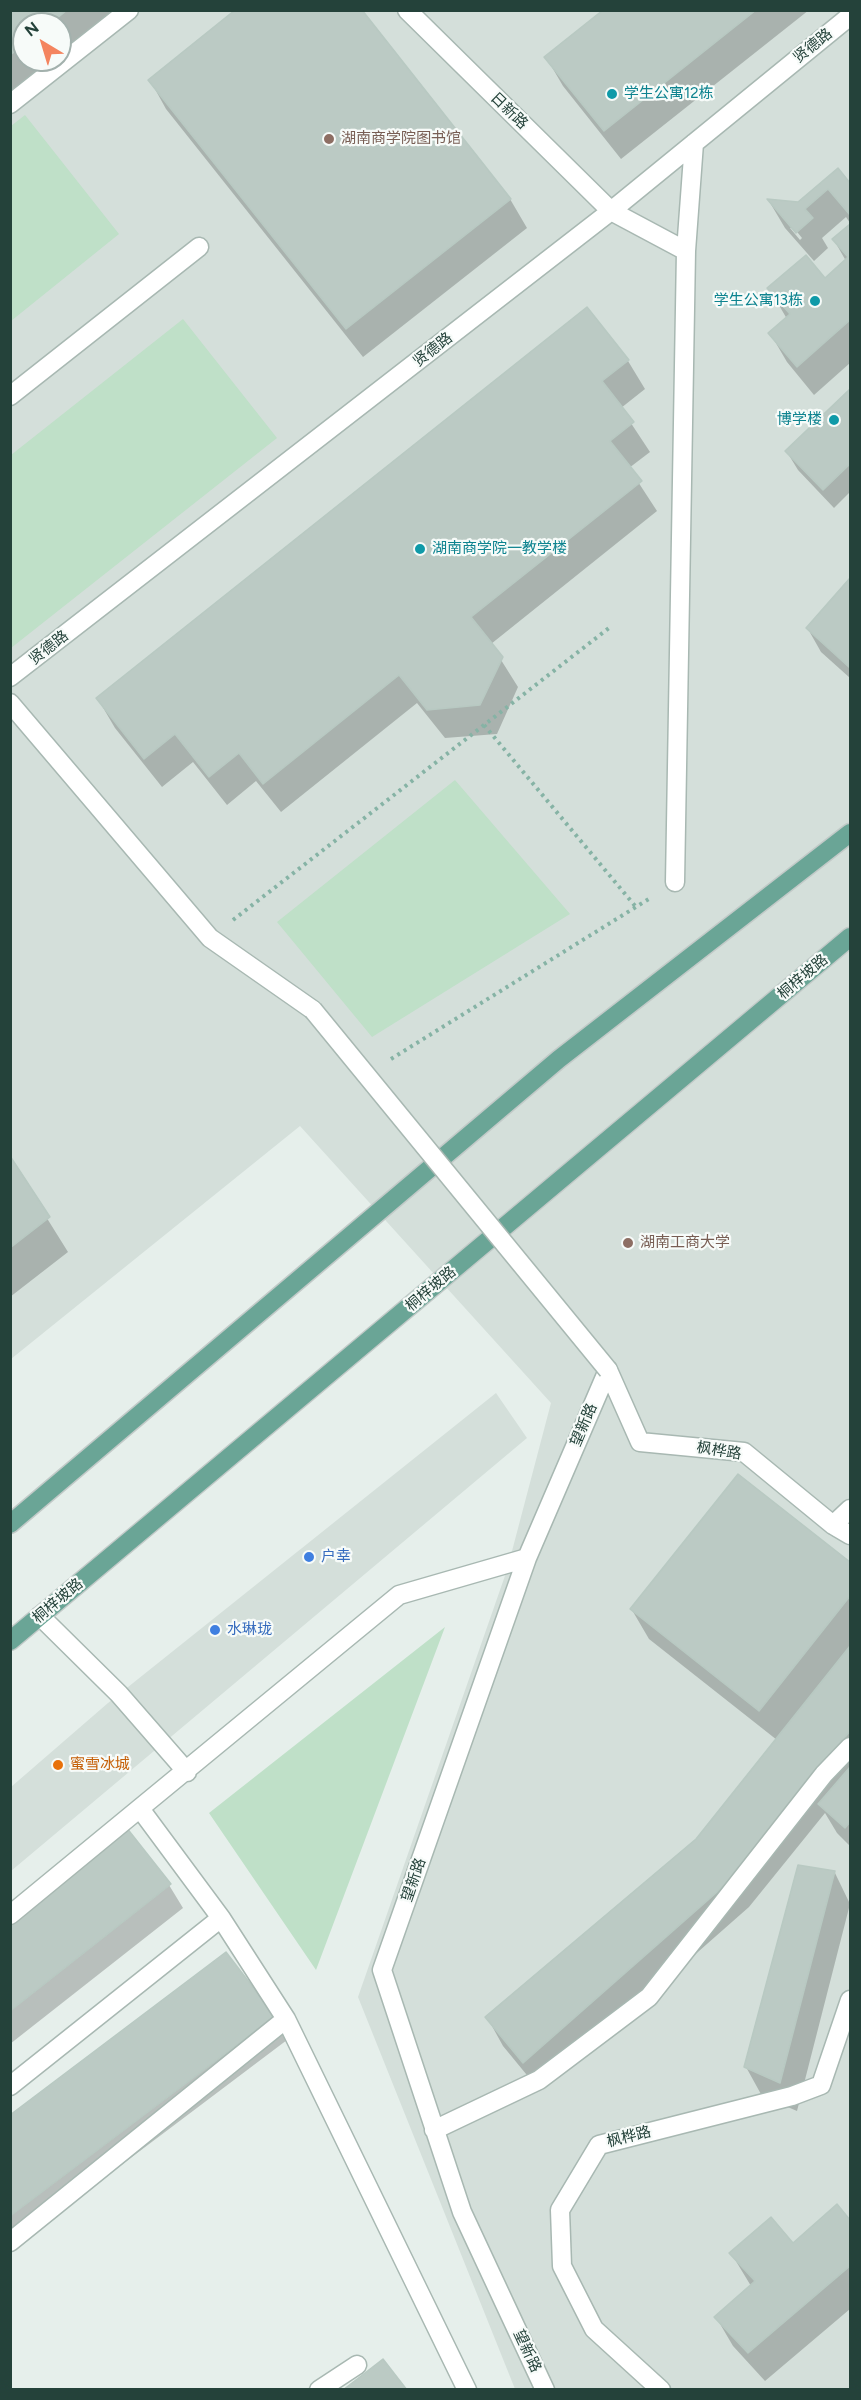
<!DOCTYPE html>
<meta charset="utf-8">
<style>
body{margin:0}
#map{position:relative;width:861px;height:2400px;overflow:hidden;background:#e6efeb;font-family:Figtree,sans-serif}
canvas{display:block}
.frame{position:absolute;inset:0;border:12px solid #24423a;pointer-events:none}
.north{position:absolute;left:12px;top:12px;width:60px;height:60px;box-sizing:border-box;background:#f7fbf9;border:2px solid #a3b1ad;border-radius:50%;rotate:322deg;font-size:16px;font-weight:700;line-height:24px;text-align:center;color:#24423a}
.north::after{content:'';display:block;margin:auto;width:21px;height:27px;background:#f4845f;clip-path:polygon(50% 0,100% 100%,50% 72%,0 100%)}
</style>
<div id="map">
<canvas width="861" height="2400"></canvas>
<div class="frame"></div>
<div class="north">N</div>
</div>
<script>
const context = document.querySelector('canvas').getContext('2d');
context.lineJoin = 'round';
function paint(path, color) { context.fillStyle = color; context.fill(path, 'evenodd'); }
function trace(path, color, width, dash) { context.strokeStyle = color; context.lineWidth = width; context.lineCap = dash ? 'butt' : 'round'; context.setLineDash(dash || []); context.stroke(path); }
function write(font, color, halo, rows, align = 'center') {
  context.font = font + ' Figtree,"Noto Sans SC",sans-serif'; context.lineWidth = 4.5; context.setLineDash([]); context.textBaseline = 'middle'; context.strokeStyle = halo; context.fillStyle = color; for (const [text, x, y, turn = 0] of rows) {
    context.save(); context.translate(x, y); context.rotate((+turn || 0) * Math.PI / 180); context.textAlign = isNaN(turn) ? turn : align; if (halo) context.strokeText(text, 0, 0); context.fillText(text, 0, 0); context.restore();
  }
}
const built = new Path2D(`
 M11,11H850V2389H515L358,1997L507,1570L551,1403L300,1126L11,1359ZM24,24H60V60H24Z
 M496,1393L527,1438L11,1871V1787L108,1703Z`);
const green = new Path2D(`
 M25,115L119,234L11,321V126Z
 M183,319L277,438L11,648V455Z
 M455,780L570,914L372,1037L277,922Z
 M445,1627L316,1970L209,1813Z`);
const shadow = new Path2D(`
 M10,10H120L60,58V24H24V60H58L10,97Z
 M606,10H809L621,159L563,86L546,57Z
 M150,80L510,199L527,228L363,357L166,109Z
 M838,170L850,185V223L846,217L822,238L828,248L814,261L785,228L769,201L799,204ZM790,228H794L802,238L800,240Z
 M850,226V363L814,395L787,362L770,333L787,319L769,288L825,280L846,261L834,240Z
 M628,361L645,389L621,408L650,452L629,468L657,511L491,644L518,687L497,734L445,738L417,703L281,812L256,781L227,805L193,762L162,787L115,728L98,699Z
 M850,391V492L834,508L798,470L787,452Z
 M850,581V678L821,652L808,629Z
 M10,1159L68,1252L10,1297Z
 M739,1476L850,1564V1846L837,1833L825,1813L749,1907L540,2091L503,2046L487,2017L697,1840L777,1740L649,1639L632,1610Z
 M835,1873L850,1904L797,2111L762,2096L746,2067Z
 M169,1885L183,1908L10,2044V1921Z
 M274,2017L287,2040L10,2249V2117Z
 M837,2206L850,2222V2309L765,2381L733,2346L716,2317L751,2286L731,2253L792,2245Z`);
const building = new Path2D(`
 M10,10H67L50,24H24V45L10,55Z
 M235,10H362L511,199L346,329L148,80Z
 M603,10H756L604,131L544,57Z
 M838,168L850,183V215L828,189L805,209L813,218L796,233L767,199L798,202Z
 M850,224V320L797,367L768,333L790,314L767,288L806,255L825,278L848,257L832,239Z
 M587,307L629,360L602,381L634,422L610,441L642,481L471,617L503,657L480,705L427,710L399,675L263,784L239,753L209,777L175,734L144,759L96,698Z
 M850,389V464L823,490L785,451Z
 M850,578V668L806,628Z
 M10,1156L50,1217L10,1248Z
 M738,1474L850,1562V1596L759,1711L630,1609Z
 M850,1646V1731L733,1878L523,2063L485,2017L696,1839Z
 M850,1767V1822L845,1828L818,1804Z
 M126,1827L171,1884L10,2011V1919Z
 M798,1865L835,1871L780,2083L744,2067Z
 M226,1952L275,2016L10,2216V2115Z
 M837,2204L850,2220V2266L748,2353L714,2317L755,2281L729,2253L771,2217L793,2243Z
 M383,2359L407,2390H343Z`);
const path = new Path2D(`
 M484,725L636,907
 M233,920L609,628
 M391,1059L652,897`);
const minor = new Path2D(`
 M407,10L611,211L686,251L694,143
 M10,104L129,10
 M10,396L199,247
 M10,677L611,211L850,16
 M10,703L210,938L313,1010
 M675,882L686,251
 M608,1370L640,1442L744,1452L833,1525L850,1535
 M833,1525L850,1509
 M40,1616L119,1694L187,1772
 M141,1810L221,1918L286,2019L467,2390
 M10,1915L399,1595L527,1558
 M10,2086L221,1918
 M434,2130L539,2080L649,1997L824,1774L850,1747
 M10,2242L286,2019
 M319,2390L357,2365
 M545,2390L462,2212L382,1970L527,1558L608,1370
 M661,2390L594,2329L562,2266L560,2210L599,2145L792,2096L821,2085L850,2000`);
const major = new Path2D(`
 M10,1524L559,1059L850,833
 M10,1641L850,937`);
const minorBridge = new Path2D(`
 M313,1010L608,1370`);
const markers = [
 [612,94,6,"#0f9aa8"],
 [329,139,6,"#8d6e63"],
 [815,301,6,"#0f9aa8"],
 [834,420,6,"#0f9aa8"],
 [420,549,6,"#0f9aa8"],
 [628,1243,6,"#8d6e63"],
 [309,1557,6,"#3f7fe0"],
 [215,1630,6,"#3f7fe0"],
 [58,1765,6,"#e8710a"]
];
const streetNames = [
 ["贤德路",813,46,-39],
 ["日新路",509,111,44],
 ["贤德路",433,350,-38],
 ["贤德路",49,648,-38],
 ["桐梓坡路",803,977,-40],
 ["桐梓坡路",431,1289,-40],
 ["望新路",584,1425,-67],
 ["枫桦路",719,1451,9],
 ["桐梓坡路",58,1601,-40],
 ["望新路",414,1880,-71],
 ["枫桦路",629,2137,-14],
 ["望新路",527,2351,65]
];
const cultureNames = [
 ["学生公寓12栋",624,94],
 ["学生公寓13栋",803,301,"right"],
 ["博学楼",822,420,"right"],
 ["湖南商学院一教学楼",432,549]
];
const educationNames = [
 ["湖南商学院图书馆",341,139],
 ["湖南工商大学",640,1243]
];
const shopNames = [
 ["户幸",321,1557],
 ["水琳珑",227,1630]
];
const foodNames = [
 ["蜜雪冰城",70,1765]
];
paint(built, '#d4dfda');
paint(green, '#bfe0c8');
paint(shadow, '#0003');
paint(building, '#bbcac4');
trace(building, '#b8c9c2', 1.5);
trace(minor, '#a8b8b2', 21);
trace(major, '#c2cac8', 21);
trace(path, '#86b3a5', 4, [3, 4.5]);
trace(minor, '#fff', 18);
trace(major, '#6aa596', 18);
trace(minorBridge, '#a8b8b2', 21, []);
trace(minorBridge, '#fff', 18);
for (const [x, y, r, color] of markers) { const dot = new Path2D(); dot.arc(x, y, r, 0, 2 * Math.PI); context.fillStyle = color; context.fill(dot); trace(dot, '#f7fbf9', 2); }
write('15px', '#24423a', '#f7fbf9', streetNames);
write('15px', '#0d838f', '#f7fbf9', cultureNames, 'left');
write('15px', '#785e54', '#f7fbf9', educationNames, 'left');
write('15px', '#366cbe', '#f7fbf9', shopNames, 'left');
write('15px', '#c56008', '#f7fbf9', foodNames, 'left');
</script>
